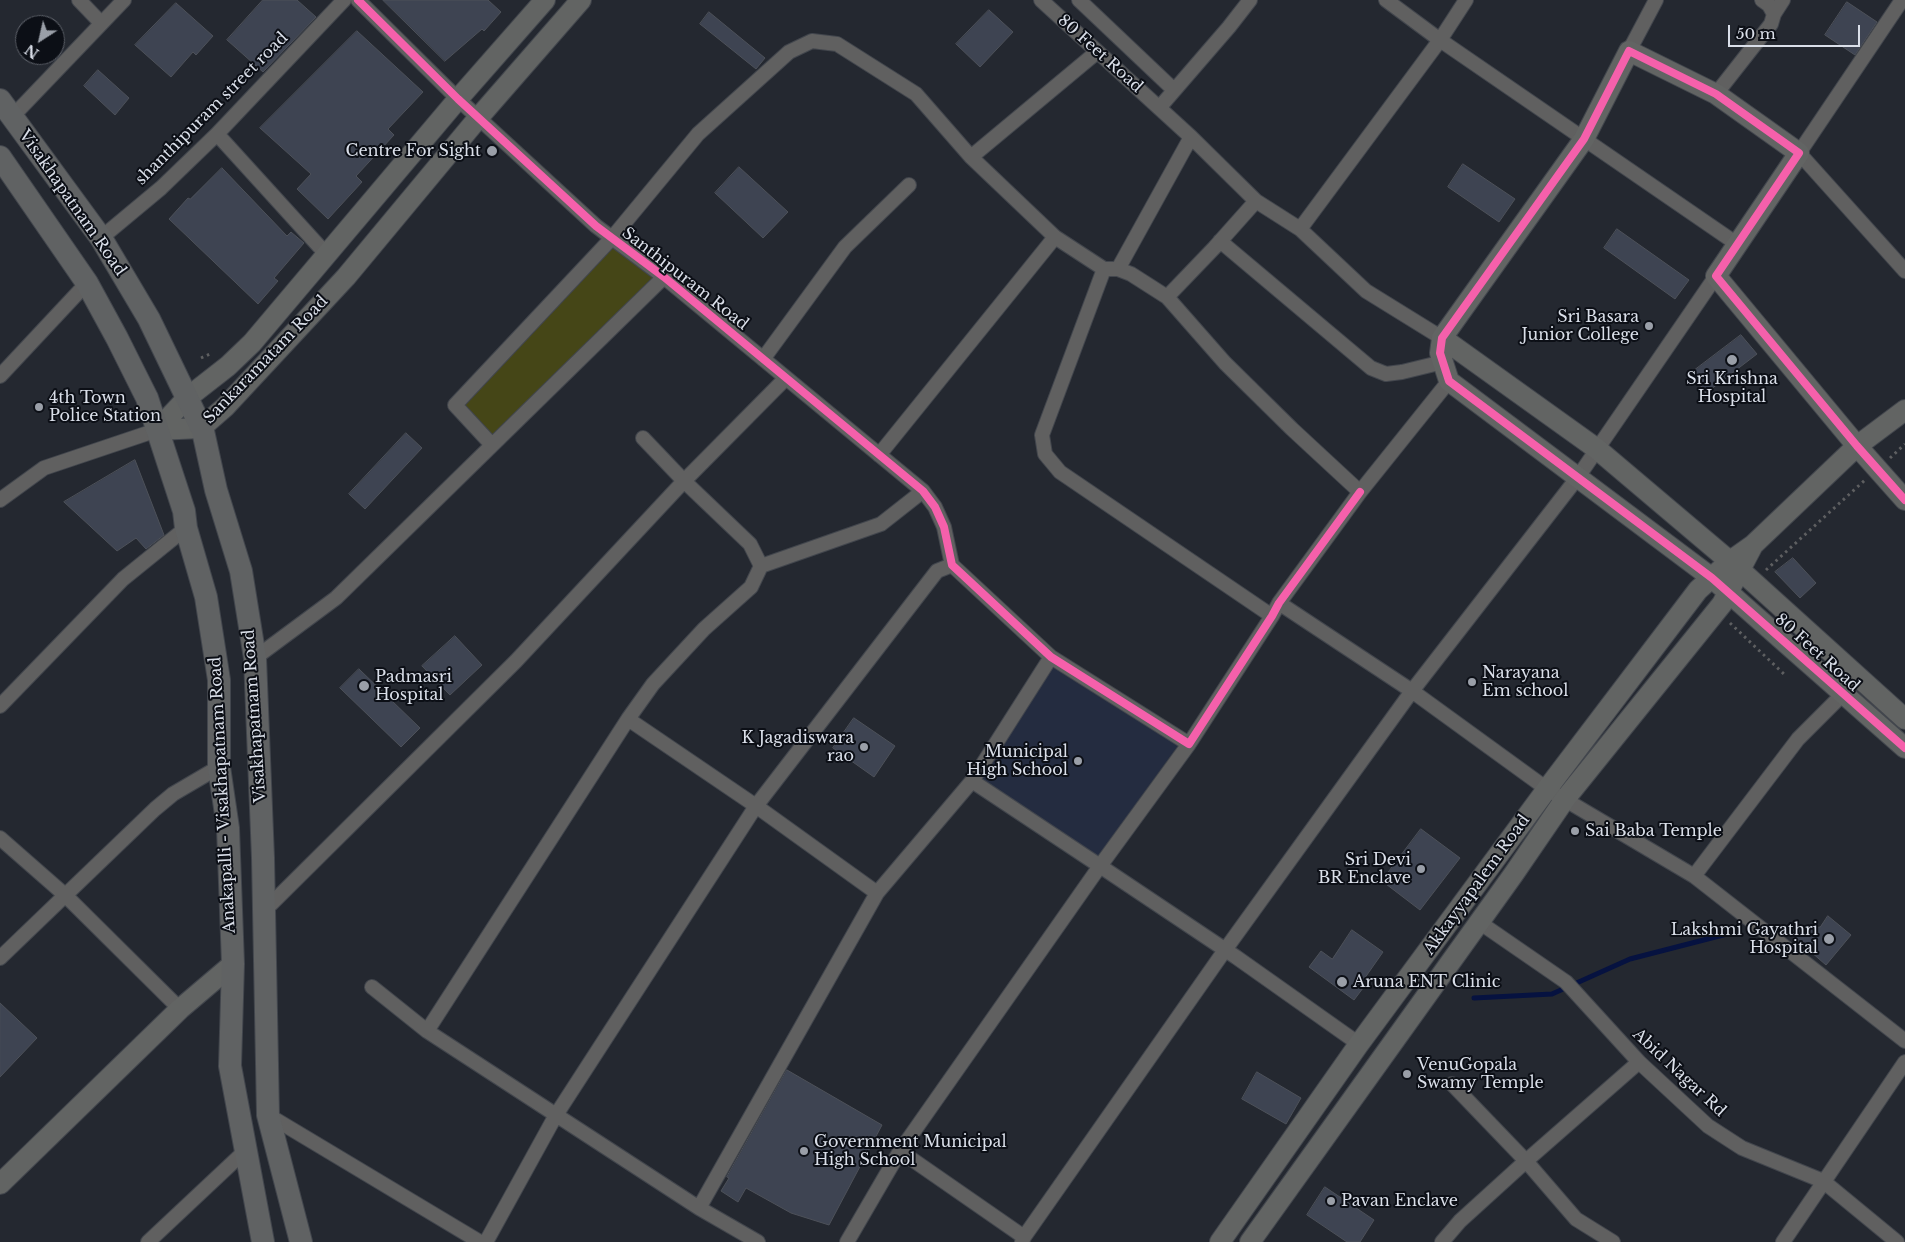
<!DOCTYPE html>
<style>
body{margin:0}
#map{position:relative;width:1905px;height:1242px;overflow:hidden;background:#242830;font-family:"Libre Baskerville",serif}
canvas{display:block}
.north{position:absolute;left:15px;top:15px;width:50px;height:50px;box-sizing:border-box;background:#0c0f16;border:1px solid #5e626a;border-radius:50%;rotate:215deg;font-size:14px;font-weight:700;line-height:20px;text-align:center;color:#dadfe9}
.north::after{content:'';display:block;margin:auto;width:18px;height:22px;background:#9a9fa8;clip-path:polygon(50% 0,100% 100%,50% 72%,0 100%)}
.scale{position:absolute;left:1728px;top:25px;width:132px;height:22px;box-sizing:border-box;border:2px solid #dadfe9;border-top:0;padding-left:6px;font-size:15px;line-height:18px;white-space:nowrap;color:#dadfe9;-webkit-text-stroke:4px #0c0f16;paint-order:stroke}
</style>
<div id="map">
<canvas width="1905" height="1242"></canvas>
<div class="north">N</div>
<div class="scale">50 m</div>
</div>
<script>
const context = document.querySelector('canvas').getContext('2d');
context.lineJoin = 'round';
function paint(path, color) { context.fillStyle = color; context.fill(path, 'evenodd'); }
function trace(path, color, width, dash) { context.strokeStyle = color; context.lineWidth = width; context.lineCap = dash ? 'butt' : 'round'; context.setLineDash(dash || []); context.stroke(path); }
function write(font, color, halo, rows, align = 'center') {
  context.font = font + ' "Libre Baskerville",serif'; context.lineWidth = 4; context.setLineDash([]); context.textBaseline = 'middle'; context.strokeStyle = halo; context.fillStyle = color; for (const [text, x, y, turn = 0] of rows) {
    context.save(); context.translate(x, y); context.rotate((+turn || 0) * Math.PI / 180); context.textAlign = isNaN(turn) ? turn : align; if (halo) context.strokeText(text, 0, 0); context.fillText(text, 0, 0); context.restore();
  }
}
const built = new Path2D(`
 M1053,667L1179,744L1098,857L978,778Z`);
const green = new Path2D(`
 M612,238L664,277L492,445L455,405Z`);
const stream = new Path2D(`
 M1474,998L1552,994L1630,959L1727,934`);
const building = new Path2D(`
 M263,0H297L316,17L263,72L227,40Z
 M383,0H488L501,12L484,31L482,29L445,61Z
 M1847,2L1877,22L1855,55L1825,35Z
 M176,3L213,36L196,55L193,52L171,77L135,45Z
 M989,10L1013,32L980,67L956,44Z
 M709,12L765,58L756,69L700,24Z
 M357,31L423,92L388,129L394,135L356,176L362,182L328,219L297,189L311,174L260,128Z
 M98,70L129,98L115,115L84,86Z
 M1463,164L1515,199L1499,222L1448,187Z
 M739,167L788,212L763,238L715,193Z
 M222,168L287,236L291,232L304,243L274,278L278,281L258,304L169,219L188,198L190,199Z
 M1617,229L1689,280L1675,299L1604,248Z
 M1741,335L1757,354L1706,393L1691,373Z
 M406,433L422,448L365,509L349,494Z
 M135,460L164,535L146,549L136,538L117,551L64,502Z
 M1793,558L1816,583L1800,598L1775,572Z
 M455,636L482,665L450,695L422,666Z
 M359,669L420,728L401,747L340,688Z
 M854,718L895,746L874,777L833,748Z
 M1421,829L1460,858L1420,910L1382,881Z
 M1828,916L1851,935L1826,965L1788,932L1820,927Z
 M1352,930L1383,952L1362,982L1366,984L1354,1000L1309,967L1321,951L1332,959Z
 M0,1003L37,1038L0,1077Z
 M787,1070L882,1125L829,1225L791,1213L746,1188L738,1202L721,1191L729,1178L727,1177Z
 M1257,1072L1301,1098L1286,1124L1242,1099Z
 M1325,1187L1374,1220L1360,1242H1347L1307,1215Z`);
const path = new Path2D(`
 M201,358L212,353
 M1890,458L1905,444
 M1766,570L1865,480
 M1730,623L1785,675`);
const street = new Path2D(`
 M79,0L101,23
 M358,0L458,99L596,226L664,277L923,491L935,507L944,527L952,565L1051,657L1189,744L1272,616L1279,603L1360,492
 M1041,0L1191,137L1256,201
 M1079,0L1174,90
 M1386,0L1440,40L1466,0
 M1902,0L1799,153L1905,271
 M1774,14L1783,0
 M1629,51L1656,0
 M1716,94L1771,24L1774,14L1769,5L1762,0
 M1159,108L1229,27L1250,0
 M12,117L124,0
 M217,134L327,255
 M971,157L1097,52
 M101,238L161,188L217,134L344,0
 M1220,241L1371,368L1386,374L1402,372L1443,362
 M1104,269L1042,435L1045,454L1060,472L1272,616
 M1118,269L1191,137
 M1167,297L1215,247L1256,201L1300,229
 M1442,338L1366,291L1300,229L1440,40L1737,244
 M763,359L845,247L909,185
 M0,376L87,283
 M492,445L455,405L612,238L698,134L789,52L812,41L837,44L916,94L971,157L1055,237
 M879,455L1055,237L1104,269H1118L1131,274L1167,297L1225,363L1292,429L1360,492L1449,381
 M0,500L44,468L157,430
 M761,566L881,524L923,491
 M1279,603L1412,691L1578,477L1716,276
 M255,658L336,598L664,277
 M0,706L123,579L186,528
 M628,719L756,806L877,893L972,781L1100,866L1189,744
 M972,781L1051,657
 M0,838L65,895L180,1009
 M1694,876L1798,739L1843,694L1858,676
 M264,911L516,661L684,481L786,378
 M1479,922L1566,982L1639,1062L1708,1126L1742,1148L1823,1181L1897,1242
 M0,958L155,809L173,794L219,767
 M372,987L427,1031L699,1208L758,1242
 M427,1031L628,719L653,684L704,629L751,587L761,566L750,544L684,481L643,438
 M268,1115L480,1242
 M699,1208L877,893
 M1024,1237L1225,950L1412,691L1547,789L1694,876L1905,1041
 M148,1242L246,1150
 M486,1242L556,1115L756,806L937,571L952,565
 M847,1242L900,1151
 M1022,1242L1024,1237L900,1151L1100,866L1236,957L1359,1044
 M1442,1242L1460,1221L1526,1161L1452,1084
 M1613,1242L1576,1219L1526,1161L1639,1062
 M1783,1242L1905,1062`);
const secondary = new Path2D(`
 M1442,338L1597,449L1740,570L1905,719
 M157,430L201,428L225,407L346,277L479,117L581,0
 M157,430L187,398L228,366L252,343L458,99L545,0
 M1905,500L1857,446L1716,276L1799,153L1716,94L1629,51L1584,139L1442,338L1440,353L1449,381L1712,578L1905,748
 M0,1184L180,1009L233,964
 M1220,1242L1359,1044L1547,789L1698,590L1729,562L1753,545L1857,446L1905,410
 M1250,1242L1513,875L1565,799L1722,604L1752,547`);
const primary = new Path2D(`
 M0,100L101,238L149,319L203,431L216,490L241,571L255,658L263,858L268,1115L301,1242
 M0,157L87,283L117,338L147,398L184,511L186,528L206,597L219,680V767L228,828L233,964L230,1066L263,1242`);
const cycleway = new Path2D(`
 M358,0L458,99L596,226L664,277L923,491L935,507L944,527L952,565L1051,657L1189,744L1272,616L1279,603L1360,492
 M1905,500L1857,446L1716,276L1799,153L1716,94L1629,51L1584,139L1442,338L1440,353L1449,381L1712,578L1905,748`);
const markers = [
 [492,151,6,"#9a9fa8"],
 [1649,326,5,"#9a9fa8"],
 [1732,360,6,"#9a9fa8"],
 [39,407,5,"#9a9fa8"],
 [1472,682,5,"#9a9fa8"],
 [364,686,6,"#9a9fa8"],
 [864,747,5,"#9a9fa8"],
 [1078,761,5,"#9a9fa8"],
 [1575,831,5,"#9a9fa8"],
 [1421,869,5,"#9a9fa8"],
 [1829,939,6,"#9a9fa8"],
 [1342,982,6,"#9a9fa8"],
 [1407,1074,5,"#9a9fa8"],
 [804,1151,5,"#9a9fa8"],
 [1331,1201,5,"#9a9fa8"]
];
const streetNames = [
 ["80 Feet Road",1100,54,42],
 ["shanthipuram street road",212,109,-45],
 ["Visakhapatnam Road",72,203,55],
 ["Santhipuram Road",685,279,38],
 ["Sankaramatam Road",266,360,-46],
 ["80 Feet Road",1817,653,42],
 ["Visakhapatnam Road",255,716,-94],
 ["Anakapalli - Visakhapatnam Road",223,795,-93],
 ["Akkayyapalem Road",1477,885,-54],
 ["Abid Nagar Rd",1679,1073,43]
];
const poiNames = [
 ["Centre For Sight",481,151,"right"],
 ["Sri Basara",1639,317,"right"],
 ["Junior College",1639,335,"right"],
 ["Sri Krishna",1732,379,"center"],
 ["Hospital",1732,397,"center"],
 ["4th Town",49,398],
 ["Police Station",49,416],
 ["Narayana",1482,673],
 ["Em school",1482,691],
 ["Padmasri",375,677],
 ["Hospital",375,695],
 ["K Jagadiswara",854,738,"right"],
 ["rao",854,756,"right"],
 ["Municipal",1068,752,"right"],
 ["High School",1068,770,"right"],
 ["Sai Baba Temple",1585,831],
 ["Sri Devi",1411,860,"right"],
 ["BR Enclave",1411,878,"right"],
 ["Lakshmi Gayathri",1818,930,"right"],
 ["Hospital",1818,948,"right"],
 ["Aruna ENT Clinic",1353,982],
 ["VenuGopala",1417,1065],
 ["Swamy Temple",1417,1083],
 ["Government Municipal",814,1142],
 ["High School",814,1160],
 ["Pavan Enclave",1341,1201]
];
paint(built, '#242c40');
paint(green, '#454617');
trace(stream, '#061240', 5);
paint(building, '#3e4452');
trace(building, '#4d5159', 1);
trace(street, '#42464d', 16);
trace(secondary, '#42464d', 22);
trace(primary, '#42464d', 24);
trace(path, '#5e5f61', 3, [2.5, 4]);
trace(street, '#606060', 14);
trace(secondary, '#626463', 20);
trace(primary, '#606263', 22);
trace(cycleway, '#f560ab', 8);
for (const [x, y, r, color] of markers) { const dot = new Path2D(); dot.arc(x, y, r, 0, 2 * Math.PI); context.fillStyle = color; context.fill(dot); trace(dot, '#0c0f16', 2); }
write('16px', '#dadfe9', '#0c0f16', streetNames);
write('16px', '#dadfe9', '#0c0f16', poiNames, 'left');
</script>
